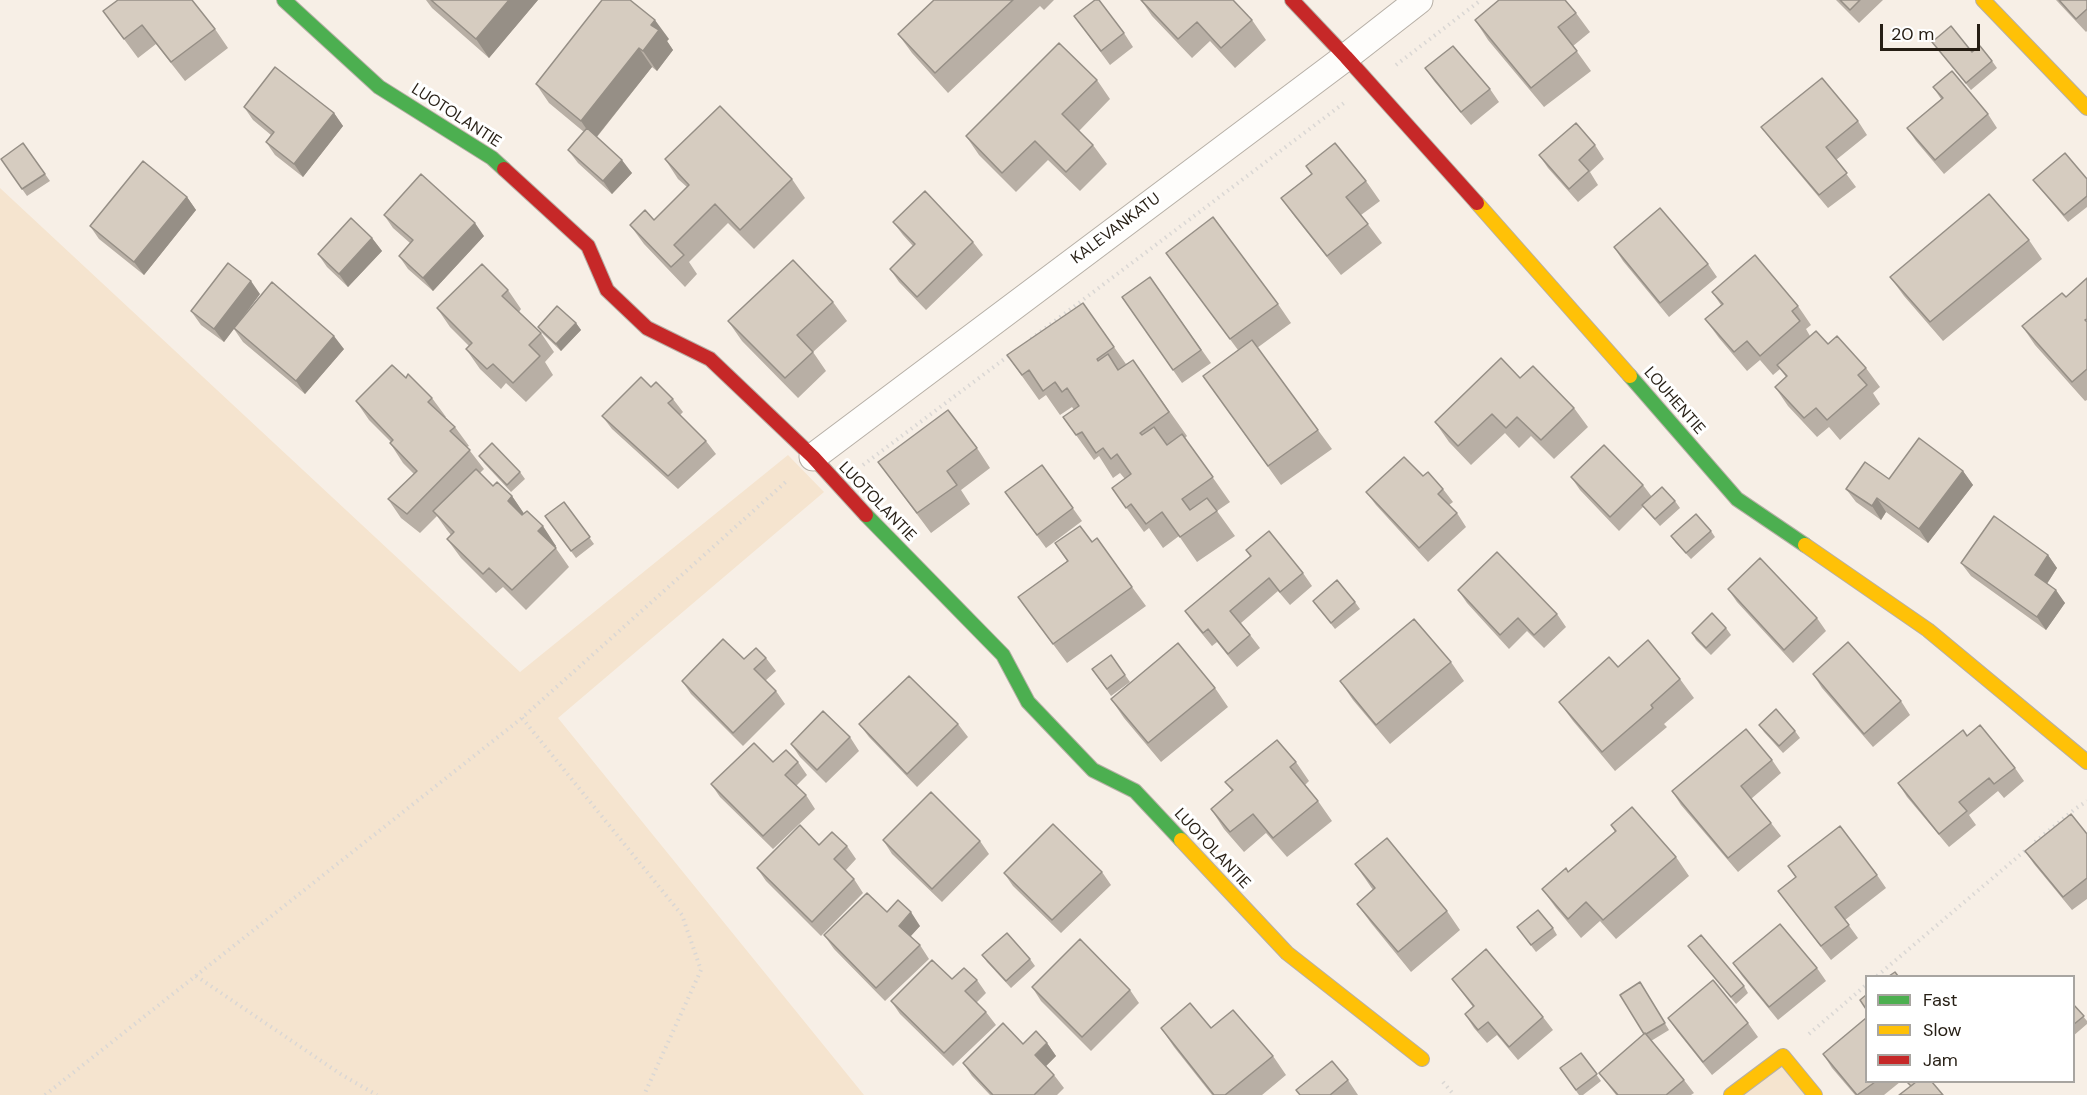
<!DOCTYPE html>
<style>
body{margin:0}
#map{position:relative;width:2087px;height:1095px;overflow:hidden;background:#f7efe6;font-family:"DM Sans",sans-serif}
canvas{display:block}
.legend{position:absolute;left:1865px;top:975px;width:210px;height:108px;box-sizing:border-box;background:#fff;border:2px solid #a8a5a1;margin:0;padding:8px 10px;list-style:none;font-size:18px;color:#261e14}
.legend li{display:flex;align-items:center;gap:12px;height:30px}
.legend b{width:30px;border:2px solid #a8a5a1}
.scale{position:absolute;left:1880px;top:24px;width:100px;height:27px;box-sizing:border-box;border:3px solid #261e14;border-top:0;padding-left:8px;font-size:18px;line-height:21px;white-space:nowrap;color:#261e14;-webkit-text-stroke:4px #fff;paint-order:stroke}
</style>
<div id="map">
<canvas width="2087" height="1095"></canvas>
<ul class="legend">
<li><b style="height:8px;background:#4caf50"></b>Fast</li>
<li><b style="height:8px;background:#ffc107"></b>Slow</li>
<li><b style="height:8px;background:#c62828"></b>Jam</li>
</ul>
<div class="scale">20 m</div>
</div>
<script>
const context = document.querySelector('canvas').getContext('2d');
context.lineJoin = 'round';
function paint(path, color) { context.fillStyle = color; context.fill(path, 'evenodd'); }
function trace(path, color, width, dash) { context.strokeStyle = color; context.lineWidth = width; context.lineCap = dash ? 'butt' : 'round'; context.setLineDash(dash || []); context.stroke(path); }
function write(font, color, halo, rows, align = 'center') {
  context.font = font + ' "DM Sans",sans-serif'; context.lineWidth = 6; context.setLineDash([]); context.textBaseline = 'middle'; context.strokeStyle = halo; context.fillStyle = color; for (const [text, x, y, turn = 0] of rows) {
    context.save(); context.translate(x, y); context.rotate((+turn || 0) * Math.PI / 180); context.textAlign = isNaN(turn) ? turn : align; if (halo) context.strokeText(text, 0, 0); context.fillText(text, 0, 0); context.restore();
  }
}
const green = new Path2D(`
 M0,188L520,672L788,455L824,492L558,718L864,1095H0Z
 M1783,1056L1815,1095H1731Z`);
const path = new Path2D(`
 M1396,65L1481,0
 M1031,339L1344,103
 M863,465L1011,354
 M522,718L682,915L701,970L644,1095
 M2035,842L2075,809L2087,801
 M196,976L342,1075L377,1095
 M1877,976L2027,849
 M1809,1034L1866,985
 M1443,1082L1454,1095
 M45,1095L522,718L788,480`);
const street = new Path2D(`
 M813,457L1346,57L1419,0`);
const fast = new Path2D(`
 M284,0L379,87L492,158L504,169
 M1630,376L1737,499L1805,545
 M866,515L1003,655L1028,702L1093,770L1135,791L1181,840`);
const slow = new Path2D(`
 M1983,0L2087,108
 M1477,203L1630,376
 M1805,545L1928,630L2087,762
 M1181,840L1287,953L1422,1059
 M1731,1095L1783,1056L1815,1095`);
const jam = new Path2D(`
 M1292,0L1346,57L1477,203
 M504,169L588,246L607,290L647,328L710,359L813,457L866,515`);
const wall = new Path2D(`
 M426,0H538L489,58L432,8Z
 M934,0H1054L1044,10L1040,6L948,93L912,53L898,34Z
 M1141,0H1233L1252,20L1266,40L1235,68L1210,41L1192,58L1152,16Z
 M1836,0H1883L1859,23Z
 M2056,0H2087V31L2086,32Z
 M103,11L215,29L228,48L185,81L156,44L138,58Z
 M1576,13L1590,32L1573,46L1591,71L1544,107L1488,40L1475,20Z
 M1074,16L1124,33L1133,47L1110,65Z
 M669,39L667,41L673,50L657,71L652,67L597,137L632,173L612,194L578,163L568,150L584,132L549,103L536,84Z
 M1932,42L1972,52L1992,61L1997,68L1971,90Z
 M1425,68L1490,89L1499,102L1471,125L1434,81Z
 M1097,80L1110,99L1079,131L1093,145L1107,164L1080,191L1048,160L1016,192L979,155L966,136Z
 M1933,87L1988,114L1997,128L1944,174L1916,141L1907,128L1941,99Z
 M244,107L334,113L343,126L303,177L275,155L266,142L271,135L253,120Z
 M1858,121L1867,135L1836,160L1856,187L1828,208L1771,140L1761,127Z
 M23,143L50,181L27,196L1,159Z
 M1595,145L1604,159L1590,172L1598,185L1578,202L1548,168L1539,155Z
 M665,159L792,179L805,198L754,249L728,223L689,262L697,274L685,287L644,244L630,225L654,220L687,187L678,179Z
 M1311,174L1366,181L1380,201L1361,215L1382,243L1341,275L1295,217L1281,198Z
 M2087,179V207L2068,222L2033,180Z
 M187,197L196,210L144,275L99,239L90,226Z
 M384,215L484,236L433,291L408,269L399,256L410,243L393,228Z
 M893,222L973,242L983,255L926,310L899,282L890,269L913,246L903,235Z
 M372,238L382,251L348,287L327,267L318,254Z
 M2029,240L2042,259L1943,341L1904,296L1890,277Z
 M1614,247L1708,264L1717,277L1669,317L1623,261Z
 M1166,253L1278,304L1291,323L1257,348L1332,449L1281,485L1203,376L1238,350Z
 M1150,277L1211,363L1182,383L1122,297Z
 M2087,278V400L2085,401L2035,345L2022,326L2066,297Z
 M508,290L521,309L519,312L541,333L554,352L545,362L553,375L526,402L506,383L501,389L480,369L466,349L469,346L450,327L437,308Z
 M1712,292L1798,306L1811,325L1806,329L1810,336L1828,344L1866,368L1880,387L1873,393L1880,404L1840,440L1829,427L1817,437L1788,406L1775,387L1786,377L1780,369L1773,375L1760,360L1747,371L1719,338L1705,319L1721,305Z
 M260,294L242,318L344,349L305,394L243,342L234,329L224,342L201,325L191,311Z
 M833,302L847,321L813,352L826,371L798,398L742,341L728,321Z
 M1083,303L1126,364L1133,360L1187,436L1185,438L1230,502L1217,511L1235,536L1197,562L1179,536L1163,548L1149,528L1144,532L1112,488L1125,479L1120,473L1113,478L1099,456L1094,460L1063,417L1074,410L1072,407L1060,415L1046,395L1039,400L1007,355Z
 M576,323L581,330L561,351L543,334L538,327Z
 M406,378L432,398L446,417H445L455,427L469,446L467,447L484,469L480,473L493,486L512,496L524,514L556,546L555,547L569,567L526,610L503,587L496,593L461,558L447,539L451,535L447,530L437,516L420,533L401,518L388,499L414,474L403,463L390,443L391,442L369,420L356,401Z
 M1520,378L1574,408L1588,427L1554,459L1531,436L1519,448L1505,433L1471,465L1449,442L1435,422Z
 M651,387L673,399L683,412L680,415L706,441L716,454L678,489L612,429L602,416Z
 M977,448L990,468L961,490L970,504L931,533L878,462Z
 M479,456L520,472L525,479L511,492L484,463Z
 M1042,465L1082,521L1046,548L1005,492Z
 M1963,471L1973,485L1928,543L1886,512L1881,520L1856,502L1846,489L1889,479Z
 M1423,476L1443,489L1453,502L1449,505L1457,513L1466,527L1428,562L1376,505L1366,492Z
 M1571,477L1643,485L1652,497L1675,501L1680,508L1660,526L1643,507L1619,531L1580,490Z
 M564,502L594,544L576,558L545,516Z
 M1711,531L1715,537L1691,559L1676,543L1671,536Z
 M1092,542L1132,587L1146,606L1067,663L1018,597L1067,561L1055,543Z
 M1246,550L1303,573L1312,586L1290,605L1278,591L1241,623L1260,648L1237,667L1217,642L1212,646L1194,624L1185,611L1250,556Z
 M2048,555L2057,568L2047,584L2065,603L2046,630L1971,576L1961,563Z
 M1728,589L1817,618L1826,631L1793,663L1737,602Z
 M1458,590L1557,614L1566,627L1544,648L1527,631L1509,649L1467,603Z
 M1313,601L1355,602L1360,609L1335,629Z
 M1726,628L1731,635L1711,655L1696,640L1692,633Z
 M1111,655L1130,682L1111,696L1092,669Z
 M766,658L776,671L765,681L776,691L785,704L743,746L691,694L682,681L744,659Z
 M1451,662L1464,681L1390,744L1353,700L1340,681Z
 M1618,667L1680,679L1694,698L1664,724L1667,727L1615,771L1573,721L1559,702Z
 M1813,674L1901,701L1910,715L1873,747L1822,688Z
 M1215,688L1228,707L1161,762L1124,718L1111,699Z
 M859,724H958L968,737L917,787L869,737Z
 M1759,725L1795,731L1800,738L1783,753L1764,732Z
 M1967,736L2015,768L2024,781L2004,798L1998,791L1969,815L1976,825L1949,847L1907,797L1898,783Z
 M850,737L859,751L826,783L800,757L791,744Z
 M1772,760L1781,773L1751,799L1771,823L1781,836L1738,872L1681,805L1672,791Z
 M773,762H798L807,775L796,786L806,795L815,809L773,849L720,797L711,784Z
 M1296,762L1309,781L1305,785L1318,801L1332,821L1287,857L1266,833L1244,852L1224,829L1211,809L1232,791L1225,782Z
 M1611,825L1676,857L1689,876L1616,939L1600,921L1581,938L1556,908L1542,889L1568,872L1615,832Z
 M2087,834V899L2072,910L2034,864L2025,851Z
 M883,840L980,841L989,854L942,902L892,854Z
 M819,845L847,846L856,859L845,871L854,879L863,893L821,936L766,881L757,868Z
 M1355,864L1447,911L1460,930L1411,972L1371,923L1357,904L1373,890Z
 M1102,872L1111,885L1061,933L1013,886L1004,873Z
 M1877,875L1886,888L1845,920L1858,938L1831,960L1778,891Z
 M887,912L920,926L910,937L920,945L929,959L885,1001L834,949L824,935Z
 M1517,927L1553,928L1557,935L1536,952Z
 M1688,946L1744,986L1748,993L1736,1004Z
 M982,955L1030,959L1035,966L1011,988L987,962Z
 M1733,963L1817,968L1826,981L1778,1020L1742,976Z
 M952,979L977,980L986,993L976,1003L986,1012L996,1025L953,1066L900,1014L891,1001Z
 M1452,979L1543,1017L1553,1030L1518,1060L1497,1035L1487,1043L1474,1028L1465,1014L1473,1007Z
 M1640,982L1669,1030L1651,1041L1684,1080L1694,1093L1691,1095H1616L1599,1073L1644,1034Z
 M1032,987L1130,990L1139,1003L1091,1051L1041,1001Z
 M2073,1004L2087,1021V1024L2073,1036Z
 M1668,1018L1748,1023L1758,1037L1712,1075L1677,1031Z
 M1161,1028H1211L1273,1056L1286,1075L1262,1095H1212L1174,1047Z
 M1047,1043L1056,1056L1046,1066L1054,1075L1064,1088L1057,1095H990L972,1076L963,1063L1023,1044Z
 M1581,1053L1601,1081L1583,1095H1579L1560,1068Z
 M1823,1054L1866,1082H1900L1884,1095H1855L1832,1068Z
 M1348,1080L1358,1095H1300L1296,1090Z`);
const shadedWall = new Path2D(`
 M509,0H538L489,58L476,39Z
 M655,20L669,39L667,41L673,50L657,71L643,51L651,25Z
 M639,48L652,67L594,140L581,121Z
 M334,113L343,126L303,177L294,164Z
 M622,160L632,173L612,194L603,181Z
 M187,197L196,210L144,275L134,262Z
 M475,223L484,236L433,291L423,278Z
 M372,238L382,251L348,287L339,274Z
 M251,281L260,294L224,342L214,329Z
 M576,323L581,330L561,351L556,344Z
 M334,336L344,349L305,394L296,381Z
 M1963,471L1973,485L1928,543L1919,529Z
 M512,496L525,515L521,520L508,501Z
 M1877,498L1886,512L1881,520L1872,506Z
 M543,526L556,546L552,551L538,531Z
 M2048,555L2057,568L2044,588L2035,575Z
 M2056,590L2065,603L2046,630L2037,617Z
 M911,912L920,926L908,939L899,926Z
 M1047,1043L1056,1056L1044,1068L1035,1055Z`);
const building = new Path2D(`
 M118,0H192L215,29L171,62L142,25L124,39L103,11Z
 M431,0H509L476,39Z
 M602,0H630L655,20L651,25L659,30L643,51L639,48L581,121L536,84Z
 M934,0H1013L935,73L898,34Z
 M1095,0H1099L1124,33L1101,51L1074,16Z
 M1141,0H1233L1252,20L1221,48L1197,22L1178,39Z
 M1499,0H1565L1576,13L1558,27L1577,51L1531,88L1475,20Z
 M1840,0H1860L1850,10Z
 M2059,0H2087V9L2076,19Z
 M1951,26L1972,52L1980,46L1992,61L1966,83L1932,42Z
 M1059,43L1097,80L1062,114L1093,145L1066,172L1035,141L1002,173L966,136Z
 M1453,46L1490,89L1461,112L1425,68Z
 M275,67L334,113L294,164L266,142L274,132L244,107Z
 M1952,71L1988,114L1935,160L1907,128L1943,98L1933,87Z
 M1822,78L1858,121L1826,147L1847,173L1819,195L1761,127Z
 M720,106L792,179L740,230L715,204L674,245L684,255L671,267L630,225L645,210L654,220L689,185L665,159Z
 M1576,123L1595,145L1579,160L1589,171L1569,189L1539,155Z
 M587,128L622,160L603,181L568,150Z
 M23,143L45,174L22,189L1,159Z
 M1335,143L1366,181L1346,197L1368,224L1327,256L1281,198L1312,174L1306,166Z
 M2065,153L2087,179V196L2064,215L2033,180Z
 M143,161L187,197L134,262L90,226Z
 M421,174L475,223L423,278L399,256L413,240L384,215Z
 M925,191L973,242L917,297L890,269L915,244L893,222Z
 M1989,194L2029,240L1930,322L1890,277Z
 M1660,208L1708,264L1660,303L1614,247Z
 M1213,217L1278,304L1230,339L1166,253Z
 M351,218L372,238L339,274L318,254Z
 M1755,255L1798,306L1792,311L1800,321L1760,356L1747,341L1734,352L1705,319L1723,304L1712,292Z
 M793,260L833,302L797,335L813,352L785,378L728,321Z
 M228,263L251,281L214,329L191,311Z
 M482,264L508,290L502,296L541,333L529,345L540,356L513,383L493,364L487,369L466,349L472,343L437,308Z
 M1150,277L1201,350L1173,370L1122,297Z
 M2087,278V319L2085,320L2087,322V369L2072,382L2022,326L2062,293L2066,297Z
 M272,282L334,336L296,381L234,328Z
 M1083,303L1114,347L1097,359L1098,361L1108,354L1118,370L1133,360L1169,412L1140,433L1142,435L1154,427L1167,445L1182,434L1213,477L1182,499L1190,510L1207,498L1217,511L1180,537L1162,512L1146,524L1131,504L1126,508L1112,488L1131,474L1117,454L1111,459L1103,448L1096,453L1082,432L1076,435L1063,417L1079,406L1067,388L1062,392L1055,382L1043,391L1029,370L1022,375L1007,355Z
 M557,306L576,323L556,344L538,327Z
 M1816,331L1828,344L1837,336L1866,368L1858,375L1867,385L1827,420L1816,408L1804,418L1775,387L1787,376L1777,365Z
 M1252,340L1318,430L1268,466L1203,376Z
 M1501,358L1520,378L1533,366L1574,408L1541,440L1517,417L1506,428L1492,414L1458,446L1435,422Z
 M392,365L406,378L408,374L432,398L428,402L455,427L450,431L470,450L407,514L388,499L417,471L390,443L393,440L356,401Z
 M641,377L651,387L656,382L673,399L668,403L706,441L668,476L602,416Z
 M948,410L977,448L947,471L957,485L917,513L878,462Z
 M1919,438L1963,471L1919,529L1877,498L1872,506L1846,489L1865,462L1889,479Z
 M492,443L520,472L507,485L479,456Z
 M1604,445L1643,485L1610,517L1571,477Z
 M1404,457L1423,476L1428,472L1443,489L1438,494L1457,513L1419,548L1366,492Z
 M1042,465L1073,508L1037,535L1005,492Z
 M476,469L493,486L497,482L512,496L508,501L522,515L527,511L543,526L538,531L556,548L512,590L489,568L483,574L447,539L454,532L433,511Z
 M1662,487L1675,501L1655,519L1642,505Z
 M564,502L590,537L571,551L545,516Z
 M1696,514L1711,531L1686,553L1671,536Z
 M1994,516L2048,555L2035,575L2056,590L2037,617L1961,563Z
 M1080,526L1092,542L1097,538L1132,587L1053,644L1018,597L1068,561L1055,543Z
 M1269,531L1303,573L1280,592L1269,578L1230,611L1250,635L1228,654L1208,629L1203,633L1185,611L1251,556L1246,550Z
 M1497,552L1557,614L1534,635L1518,618L1500,635L1458,590Z
 M1760,558L1817,618L1784,650L1728,589Z
 M1337,580L1355,602L1331,623L1313,601Z
 M1712,613L1726,628L1706,648L1692,633Z
 M1414,619L1451,662L1376,725L1340,681Z
 M723,639L744,659L756,648L766,658L754,669L776,691L733,733L682,681Z
 M1648,640L1680,679L1651,705L1653,708L1602,752L1559,702L1609,657L1618,667Z
 M1848,642L1901,701L1864,734L1813,674Z
 M1178,643L1215,688L1148,743L1111,699Z
 M1111,655L1125,675L1107,689L1092,669Z
 M909,676L958,724L907,774L859,724Z
 M1776,709L1795,731L1779,746L1759,725Z
 M823,711L850,737L817,770L791,744Z
 M1980,725L2015,768L1994,784L1989,778L1959,802L1967,811L1939,834L1898,783L1963,730L1967,736Z
 M1746,729L1772,760L1741,786L1771,823L1728,858L1672,791Z
 M1277,740L1296,762L1290,767L1318,801L1273,838L1253,814L1230,832L1211,809L1233,790L1225,782Z
 M754,743L773,762L786,750L798,762L785,775L806,795L763,836L711,784Z
 M931,792L980,841L932,889L883,840Z
 M1632,807L1676,857L1603,920L1586,902L1568,919L1542,889L1566,868L1568,872L1616,831L1611,825Z
 M2071,814L2087,834V878L2063,897L2025,851Z
 M1053,824L1102,872L1052,920L1004,873Z
 M800,825L819,845L832,832L847,846L834,859L854,879L812,922L757,868Z
 M1840,826L1877,875L1835,907L1849,925L1821,946L1778,891L1796,877L1788,866Z
 M1387,838L1447,911L1398,952L1357,904L1375,888L1355,864Z
 M867,893L887,912L898,900L911,912L899,926L920,945L876,988L824,935Z
 M1538,910L1553,928L1531,945L1517,927Z
 M1780,924L1817,968L1769,1007L1733,963Z
 M1007,933L1030,959L1006,981L982,955Z
 M1701,935L1744,986L1731,997L1688,946Z
 M1080,939L1130,990L1082,1037L1032,987Z
 M1486,949L1543,1017L1509,1047L1488,1022L1478,1030L1465,1014L1474,1006L1452,979Z
 M932,960L952,979L964,968L977,980L965,991L986,1012L944,1053L891,1001Z
 M1895,972L1898,976H1889Z
 M1713,980L1748,1023L1703,1062L1668,1018Z
 M1640,982L1665,1023L1646,1034L1645,1033L1644,1034L1620,995Z
 M1866,995V1009L1860,1000Z
 M1190,1003L1211,1028L1233,1010L1273,1056L1225,1095H1214L1161,1028Z
 M2073,1004L2084,1016L2073,1025Z
 M1866,1018V1082H1875L1857,1095L1823,1054Z
 M1003,1023L1023,1044L1036,1031L1047,1043L1035,1055L1054,1075L1034,1095H993L963,1063Z
 M1645,1033L1684,1080L1666,1095H1618L1599,1073Z
 M1581,1053L1597,1074L1576,1090L1560,1068Z
 M1332,1061L1348,1080L1330,1095H1300L1296,1090Z
 M1907,1082H1916L1911,1086Z
 M1916,1082H1932L1943,1095H1899Z`);
const streetNames = [
 ["LUOTOLANTIE",456,116,33],
 ["KALEVANKATU",1116,229,-37],
 ["LOUHENTIE",1674,401,49],
 ["LUOTOLANTIE",877,502,46],
 ["LUOTOLANTIE",1212,849,47]
];
paint(green, '#f5e4cf');
trace(street, '#b6afa6', 29);
trace(fast, '#b6afa6', 16);
trace(slow, '#b6afa6', 16);
trace(jam, '#b6afa6', 16);
trace(path, '#dad7d4', 4, [1.5, 4.5]);
trace(street, '#fefdfb', 27);
trace(fast, '#4caf50', 14);
trace(slow, '#ffc107', 14);
trace(jam, '#c62828', 14);
paint(wall, '#b8afa5');
paint(shadedWall, '#968f86');
paint(building, '#d6ccc0');
trace(building, '#968f86', 1.5);
write('16px', '#261e14', '#fff', streetNames);
</script>
